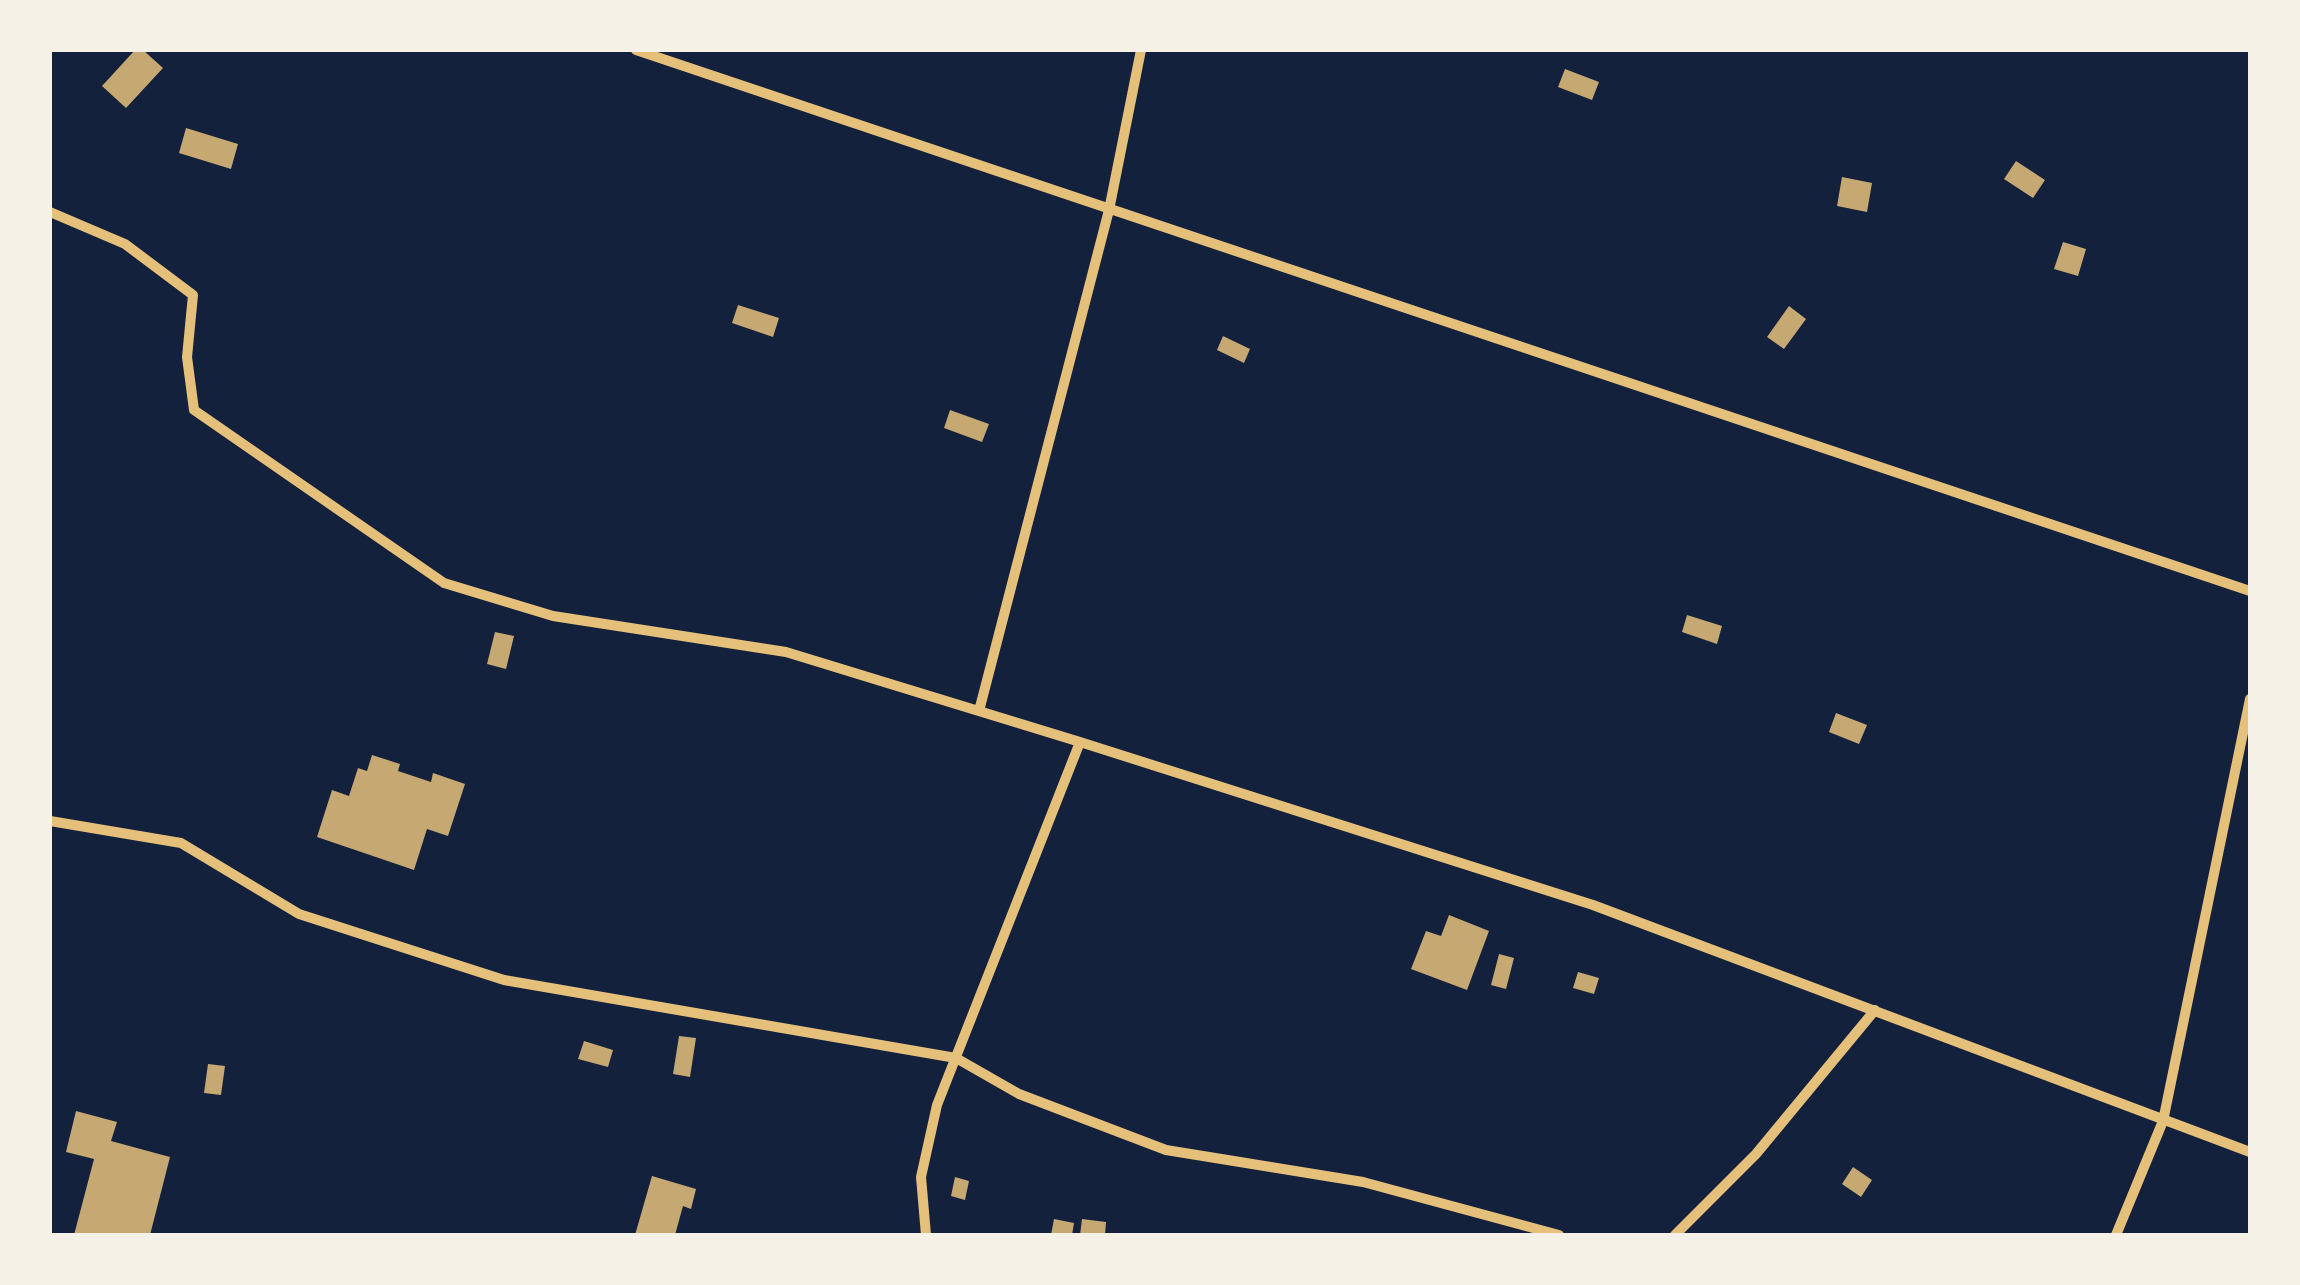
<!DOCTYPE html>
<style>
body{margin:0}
#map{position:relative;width:2300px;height:1285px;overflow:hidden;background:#14213d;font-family:Spectral,serif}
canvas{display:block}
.frame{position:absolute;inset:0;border:52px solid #f6f1e7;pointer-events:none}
</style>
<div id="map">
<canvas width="2300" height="1285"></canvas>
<div class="frame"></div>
</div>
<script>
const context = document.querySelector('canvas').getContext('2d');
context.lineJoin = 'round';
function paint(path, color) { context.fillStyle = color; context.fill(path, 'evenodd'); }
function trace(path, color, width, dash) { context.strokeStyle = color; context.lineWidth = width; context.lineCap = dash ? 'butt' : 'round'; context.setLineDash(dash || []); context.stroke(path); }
const building = new Path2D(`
 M135,50H143L163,68L126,108L102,86Z
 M1565,69L1599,82L1592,100L1558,87Z
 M186,128L238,144L231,169L179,153Z
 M2016,161L2045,180L2033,198L2004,179Z
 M1842,177L1872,183L1867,212L1837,206Z
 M2063,242L2086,249L2078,276L2054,269Z
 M738,305L779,318L773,337L732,323Z
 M1789,306L1806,319L1784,349L1767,337Z
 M1223,336L1250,349L1244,363L1217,350Z
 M950,410L989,424L982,442L944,428Z
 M1687,615L1722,626L1717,644L1682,632Z
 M495,632L514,636L506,669L487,664Z
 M1836,713L1867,725L1859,744L1829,732Z
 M372,755L400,764L398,771L431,782L433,773L465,784L448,836L427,829L414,870L317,837L332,790L349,796L358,768L367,771Z
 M1449,915L1489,931L1467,990L1411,969L1426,931L1441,936Z
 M1499,954L1514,958L1506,989L1491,985Z
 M1578,972L1599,978L1594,994L1573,988Z
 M679,1036L696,1038L690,1077L673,1074Z
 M584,1041L613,1050L608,1067L578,1059Z
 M208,1064L225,1066L221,1095L204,1093Z
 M76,1111L117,1122L111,1141L170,1157L150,1235H74L94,1159L66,1152Z
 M1853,1167L1872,1180L1861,1197L1842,1184Z
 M652,1176L696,1189L691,1209L683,1206L675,1235H635Z
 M955,1177L969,1181L965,1200L951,1196Z
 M1054,1219L1074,1223L1072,1235H1051Z
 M1082,1219L1106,1222L1105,1235H1080Z`);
const minor = new Path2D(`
 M636,50L2250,591
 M50,212L125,244L193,295L187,357L194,410L444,583L553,616L786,652L1080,742L1593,905L2250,1152
 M979,711L1109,210L1141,50
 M50,821L181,843L299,914L504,980L956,1058L1019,1094L1166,1150L1363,1182L1559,1235
 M926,1235L921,1177L937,1105L1080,742
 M1675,1235L1756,1154L1875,1010
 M2116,1235L2163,1121L2250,699`);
paint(building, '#c6a872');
trace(minor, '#e5c07b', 10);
</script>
